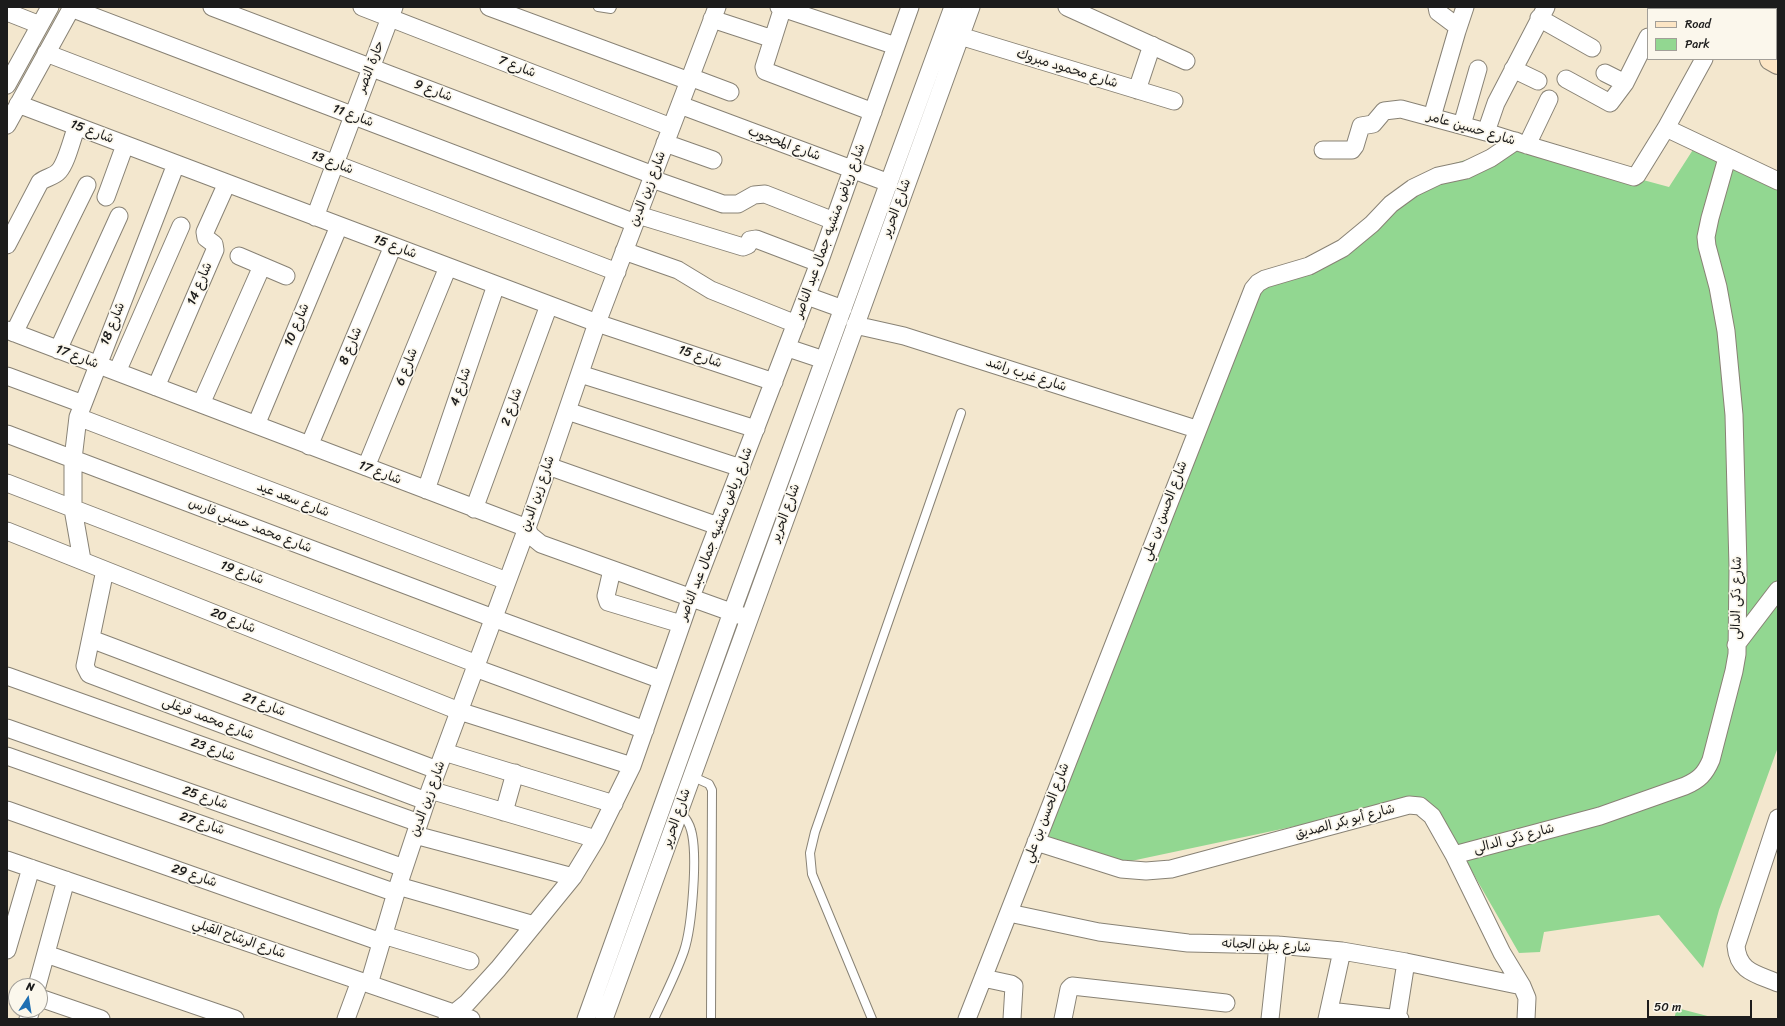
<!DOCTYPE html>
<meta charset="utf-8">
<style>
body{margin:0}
#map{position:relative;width:1785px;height:1026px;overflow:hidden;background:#f3e7ce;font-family:Sriracha,sans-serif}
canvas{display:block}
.frame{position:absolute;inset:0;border:8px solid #1c1c1c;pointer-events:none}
.legend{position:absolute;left:1647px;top:8px;width:130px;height:52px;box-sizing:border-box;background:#fbf7ec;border:1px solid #a29f99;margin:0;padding:5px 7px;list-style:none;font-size:12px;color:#1c1c1c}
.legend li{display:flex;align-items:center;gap:8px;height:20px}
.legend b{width:20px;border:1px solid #a29f99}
.north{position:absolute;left:8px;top:978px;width:40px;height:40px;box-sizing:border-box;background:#fbf7ec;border:1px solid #a29f99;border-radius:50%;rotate:12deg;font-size:11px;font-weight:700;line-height:16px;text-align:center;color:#1c1c1c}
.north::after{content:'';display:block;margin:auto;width:14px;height:18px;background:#1f6fb2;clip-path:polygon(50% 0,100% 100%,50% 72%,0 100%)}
.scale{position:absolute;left:1647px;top:1000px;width:105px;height:18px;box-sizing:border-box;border:2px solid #1c1c1c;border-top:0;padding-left:5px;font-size:12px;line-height:14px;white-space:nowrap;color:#1c1c1c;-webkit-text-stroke:3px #fbf7ec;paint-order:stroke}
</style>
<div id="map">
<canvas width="1785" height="1026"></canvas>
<div class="frame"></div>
<ul class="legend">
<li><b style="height:5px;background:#fce5c4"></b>Road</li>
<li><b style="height:11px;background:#92d791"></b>Park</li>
</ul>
<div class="north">N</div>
<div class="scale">50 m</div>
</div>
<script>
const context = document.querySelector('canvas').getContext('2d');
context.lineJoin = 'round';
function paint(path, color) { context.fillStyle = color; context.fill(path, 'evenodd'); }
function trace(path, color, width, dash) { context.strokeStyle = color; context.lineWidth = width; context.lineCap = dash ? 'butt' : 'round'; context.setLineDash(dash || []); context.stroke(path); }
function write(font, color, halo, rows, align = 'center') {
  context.font = font + ' Sriracha,"Playpen Sans Arabic",sans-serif'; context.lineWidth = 3.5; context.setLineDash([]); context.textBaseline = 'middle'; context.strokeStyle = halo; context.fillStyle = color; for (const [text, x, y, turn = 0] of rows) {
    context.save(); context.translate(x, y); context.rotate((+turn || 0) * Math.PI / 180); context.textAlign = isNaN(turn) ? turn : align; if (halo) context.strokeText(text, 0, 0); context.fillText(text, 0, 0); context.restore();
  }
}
const green = new Path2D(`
 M1514,145L1669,187L1696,145L1778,177V747L1719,910L1703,968L1659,915L1544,932L1540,952L1519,953L1440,816L1409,802L1117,864L1043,834L1262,279L1316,264L1439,168Z
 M1677,1008L1715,1018V1019H1674Z`);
const lane = new Path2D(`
 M598,7L611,9L612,7
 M691,776L709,784L712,790L711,1019
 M654,1019C664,997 676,974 684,951C692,927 698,854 691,830C689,822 685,817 680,811
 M872,1019L812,874L810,853L815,832L961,413`);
const street = new Path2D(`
 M212,7L653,175
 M362,7L671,127
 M489,7L689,81
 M779,7L896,46
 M783,7L764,67L765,71L873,112
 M1067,7L1186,61
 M1437,7L1438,12L1458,27
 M71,8L635,223
 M1658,9L1659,7
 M7,12L40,25
 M1539,18L1592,48
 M712,19L773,39
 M960,36L1174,101
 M46,53L617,272
 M1513,69L1538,81
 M1605,73L1625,83
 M690,77L730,92
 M1566,79L1610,103L1625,83L1648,37
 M7,85L50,7
 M1137,90L1152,45
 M18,104L597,323L774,382
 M680,105L889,183
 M1432,117L1457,31L1465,7
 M7,125L72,7
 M1462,125L1478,69
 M1666,128L1778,181
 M1486,132L1496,103L1546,7
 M665,143L713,160
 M1527,145L1549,99
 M1323,150H1352L1355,146L1361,126L1373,124L1384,111L1401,109L1486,132L1527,145L1634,177L1637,175L1666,128L1704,59
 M652,179L723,204H738L754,195L765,194L834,221
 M106,197L125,145
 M638,215L743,247L748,245L750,240L756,239L819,263
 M315,217L394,7
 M7,245L40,182C46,177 54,177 59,171C67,162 72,138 77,126
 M624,251L678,270L711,290L796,324
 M239,256L286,276
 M807,296L843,309
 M855,325L904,336L1196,429
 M7,330L527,528L530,535L541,544L742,616
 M14,333L87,185
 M788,348L824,360
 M58,350L119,216
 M117,372L181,226
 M580,374L756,429
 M7,376L83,404
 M156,387L215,250L214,244L206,238L205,232L227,183
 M201,404L262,266
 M567,411L741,468
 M78,417L507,581
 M256,425L339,226
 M7,434L493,618L662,680
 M309,446L393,246
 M548,466L718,526
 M366,467L448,267
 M7,483L477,664
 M426,490L496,285
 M474,509L549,305
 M7,531L459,711L632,766
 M82,560L73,509V459L78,417L176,164
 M105,570L85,666L89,674L426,801
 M612,570L606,596L608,602L681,624
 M91,639L437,770
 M1736,645L1778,590
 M475,668L645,730
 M7,676L419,823
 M7,728L404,868
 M444,752L614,804
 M7,756L396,893
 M430,790L596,839
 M7,810L381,942
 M504,812L515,773
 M1778,818L1736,946C1738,972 1757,974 1778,983
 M415,835L573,877
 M1036,842L1121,869L1146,871L1171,869L1409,805L1420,806L1432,816L1454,855L1502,953L1522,986L1527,998L1526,1019
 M1454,855L1600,816L1685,786C1699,780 1705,774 1711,760L1734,671L1737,654L1738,567L1734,415L1726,331L1718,287L1707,246L1706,237L1710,218L1727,158
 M7,860L471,1019
 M398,886L534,925
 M1009,913L1099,932L1188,943L1278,945L1342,951L1406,962L1522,986
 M383,935L470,961
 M7,950L31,868
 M46,954L235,1019
 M983,978L1011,984L1014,986L1012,1019
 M369,984L398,886L430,790L527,528L597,323L717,7
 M37,986L66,880
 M40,998L101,1019
 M1329,1011L1400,1019
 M28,1019L31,1010
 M346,1019L360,981
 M447,1019L467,1003L498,969L573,877L596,839L632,766L691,597L819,263L910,7
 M586,1019L732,612L953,7
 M604,1019L971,7
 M967,1019L1253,289L1258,283L1265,279L1309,266L1343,248L1372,224L1391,204L1413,188L1438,176L1466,170L1491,158L1516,141
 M1063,1019L1069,989L1072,986L1226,1003
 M1270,1019L1278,945
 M1327,1019L1342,951
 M1397,1019L1406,962`);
const secondary = new Path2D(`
 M1694,7L1697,9
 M1738,7L1741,9
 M1776,32L1778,33
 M1771,59L1778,63`);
const streetNames = [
 ["حارة النصر",371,67,-69],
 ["شارع 7",517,67,21],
 ["شارع محمود مبروك",1067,69,17],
 ["شارع 9",433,91,21],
 ["شارع 11",353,116,21],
 ["شارع حسين عامر",1471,129,16],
 ["شارع 15",92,132,21],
 ["شارع المحجوب",784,144,20],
 ["شارع 13",332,163,21],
 ["شارع زين الدين",648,189,-69],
 ["شارع الحرير",897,208,-70],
 ["شارع رياض منشيه جمال عبد الناصر",830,231,-70],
 ["شارع 15",395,247,21],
 ["شارع 14",200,284,-67],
 ["شارع 18",113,324,-68],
 ["شارع 10",297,325,-67],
 ["شارع 8",351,346,-67],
 ["شارع 17",77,357,21],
 ["شارع 15",700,357,19],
 ["شارع 6",407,367,-68],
 ["شارع غرب راشد",1026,375,18],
 ["شارع 4",461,387,-71],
 ["شارع 2",512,407,-70],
 ["شارع 17",380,473,21],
 ["شارع زين الدين",538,494,-71],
 ["شارع سعد عيد",293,500,21],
 ["شارع الحسن بن علي",1165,511,-69],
 ["شارع الحرير",786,513,-70],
 ["شارع محمد حسني فارس",250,526,21],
 ["شارع رياض منشيه جمال عبد الناصر",716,534,-69],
 ["شارع 19",242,573,21],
 ["شارع ذكى الدالى",1737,598,-89],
 ["شارع 20",233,621,22],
 ["شارع 21",264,705,21],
 ["شارع محمد فرغلى",208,719,21],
 ["شارع 23",213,750,20],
 ["شارع 25",205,798,19],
 ["شارع زين الدين",428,799,-70],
 ["شارع الحسن بن علي",1047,813,-69],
 ["شارع الحرير",677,818,-71],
 ["شارع أبو بكر الصديق",1345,822,-15],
 ["شارع 27",202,824,19],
 ["شارع ذكى الدالى",1514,839,-15],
 ["شارع 29",194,876,19],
 ["شارع الرشاح القبلي",239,939,19],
 ["شارع بطن الجبانه",1266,946,3]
];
paint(green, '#92d791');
trace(lane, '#888275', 10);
trace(street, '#888275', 19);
trace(secondary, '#888275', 24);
trace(lane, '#fff', 8);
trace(street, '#fff', 17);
trace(secondary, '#fce5c4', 22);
write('13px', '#1c1c1c', '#fbf7ec', streetNames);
</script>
